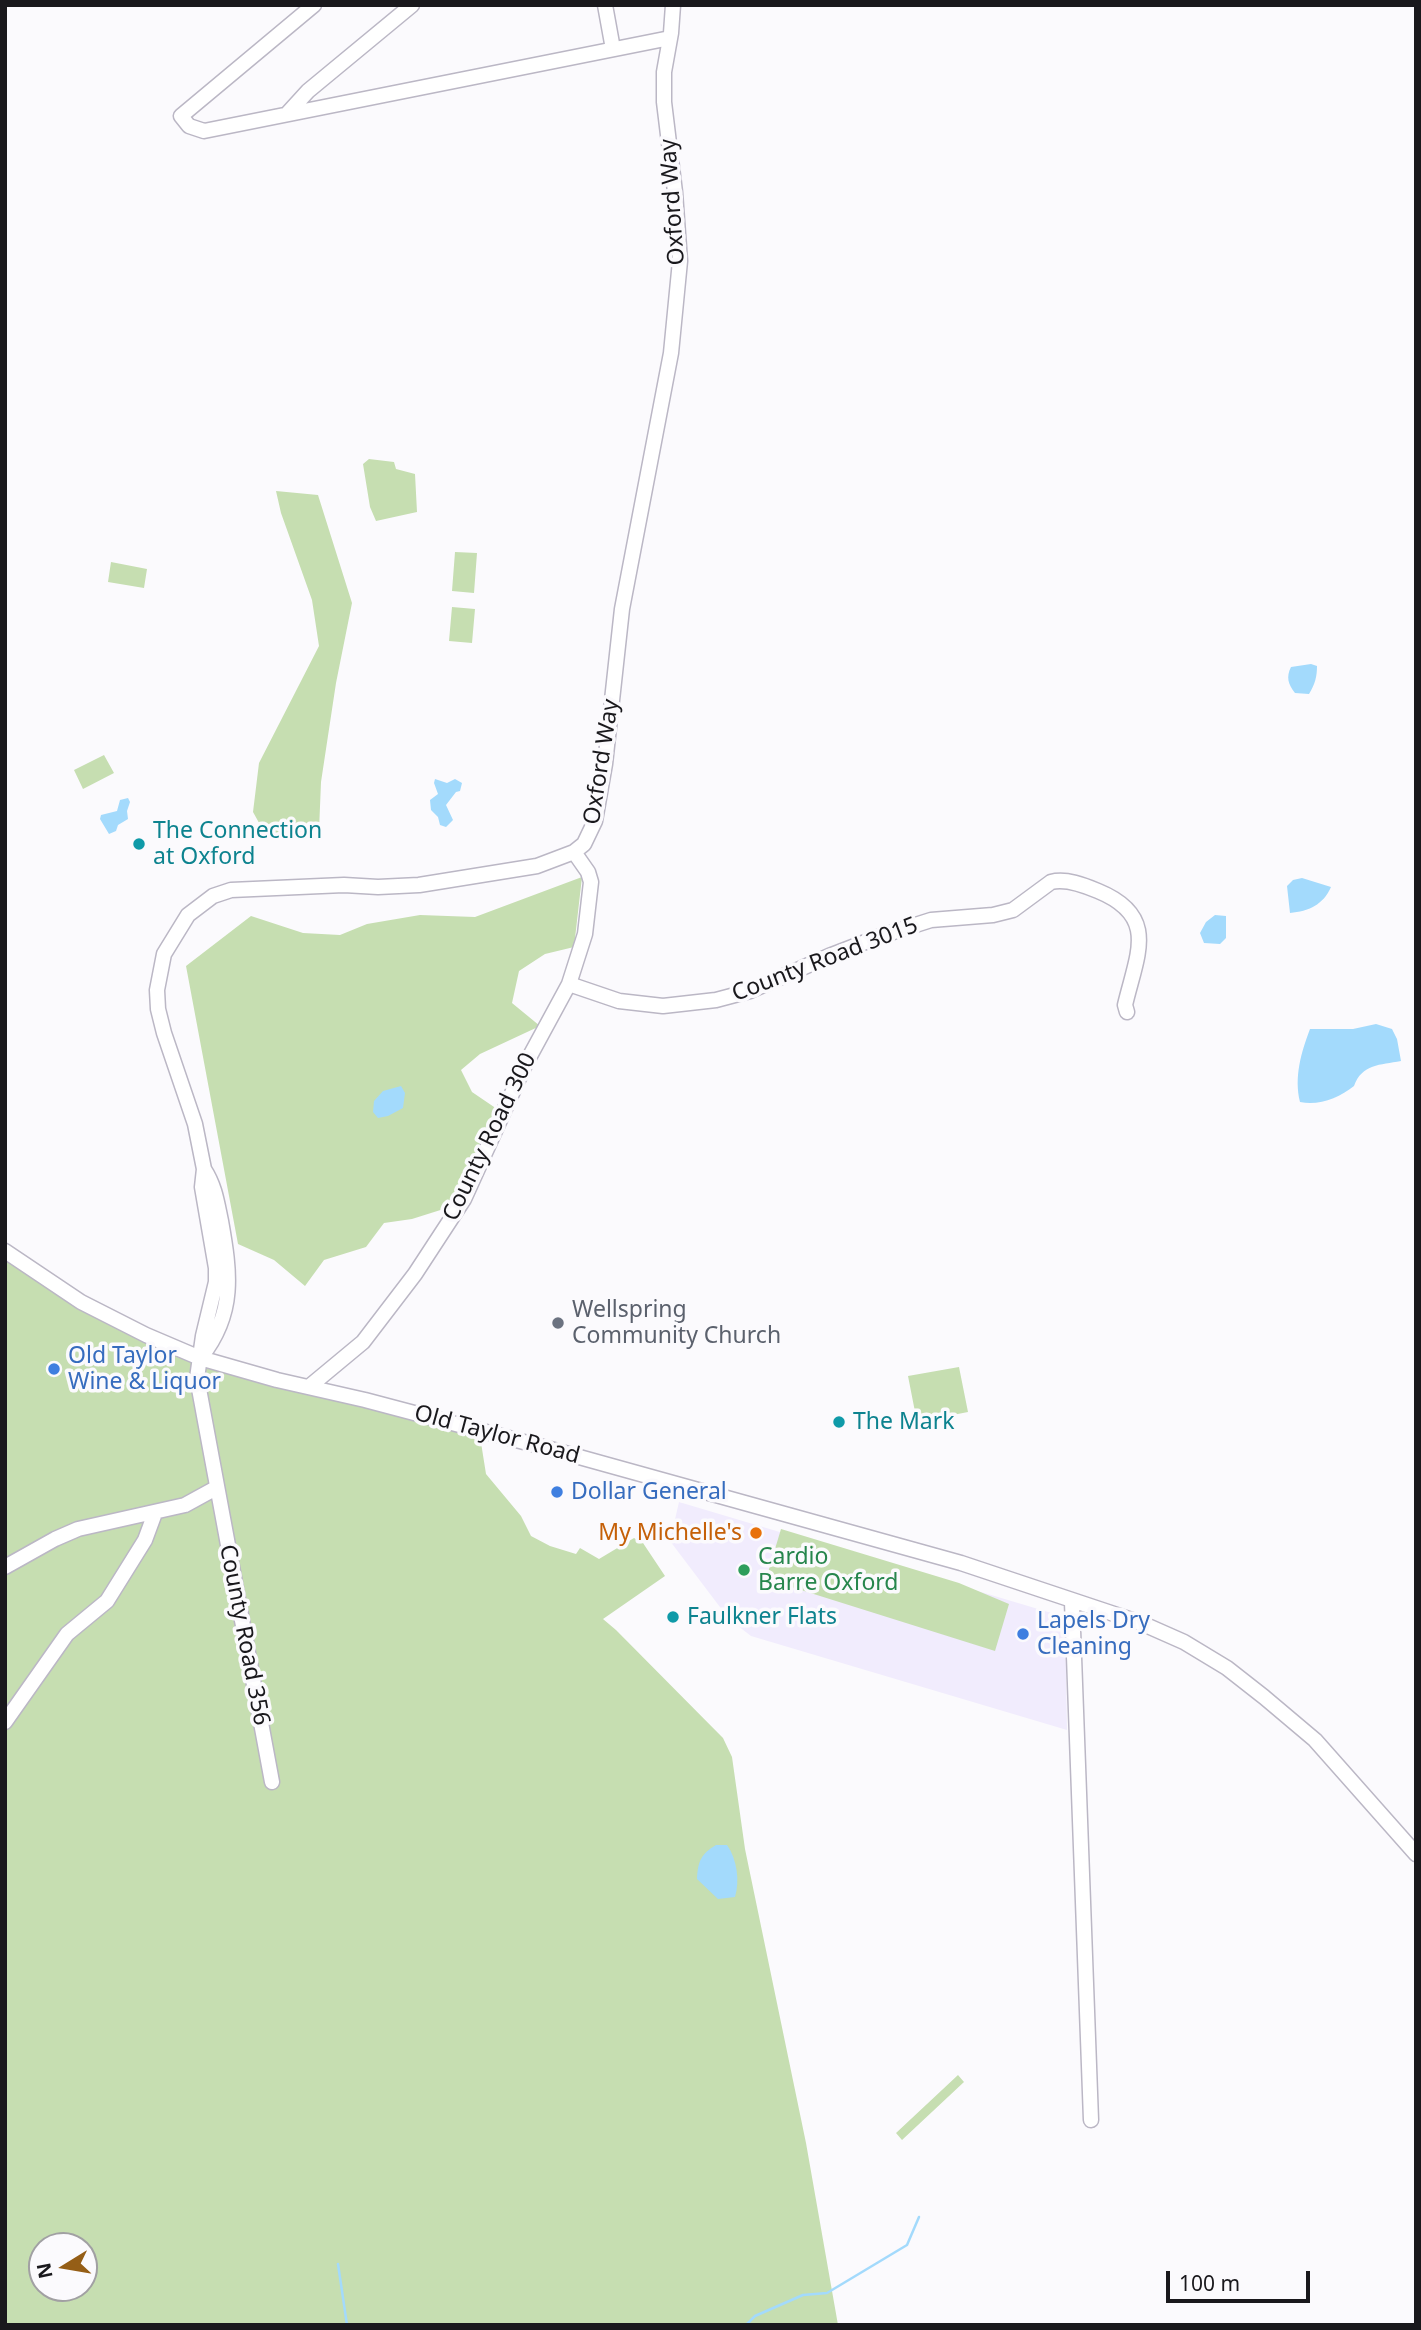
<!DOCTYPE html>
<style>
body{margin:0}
#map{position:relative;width:1421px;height:2330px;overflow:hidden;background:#fbfafd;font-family:"Noto Sans",sans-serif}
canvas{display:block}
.frame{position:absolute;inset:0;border:7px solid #19181c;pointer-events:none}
.north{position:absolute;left:28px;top:2232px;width:70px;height:70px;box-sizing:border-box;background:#fbfafd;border:2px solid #a1a0a3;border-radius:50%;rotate:259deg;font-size:19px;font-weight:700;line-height:28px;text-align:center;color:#19181c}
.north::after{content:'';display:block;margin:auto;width:24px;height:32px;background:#955e16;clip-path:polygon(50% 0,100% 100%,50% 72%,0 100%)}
.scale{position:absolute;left:1166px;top:2271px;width:144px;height:32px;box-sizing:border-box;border:4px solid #19181c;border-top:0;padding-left:9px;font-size:21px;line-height:24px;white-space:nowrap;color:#19181c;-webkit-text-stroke:5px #fbfafd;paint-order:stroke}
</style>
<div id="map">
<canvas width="1421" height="2330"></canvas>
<div class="frame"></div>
<div class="north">N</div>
<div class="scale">100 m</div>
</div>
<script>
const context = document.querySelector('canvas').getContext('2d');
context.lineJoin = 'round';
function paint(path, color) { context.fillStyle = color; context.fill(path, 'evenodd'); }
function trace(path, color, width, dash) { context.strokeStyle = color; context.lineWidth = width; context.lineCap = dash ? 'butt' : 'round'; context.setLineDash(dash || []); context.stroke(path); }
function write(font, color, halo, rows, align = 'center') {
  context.font = font + ' "Noto Sans",sans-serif'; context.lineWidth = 7; context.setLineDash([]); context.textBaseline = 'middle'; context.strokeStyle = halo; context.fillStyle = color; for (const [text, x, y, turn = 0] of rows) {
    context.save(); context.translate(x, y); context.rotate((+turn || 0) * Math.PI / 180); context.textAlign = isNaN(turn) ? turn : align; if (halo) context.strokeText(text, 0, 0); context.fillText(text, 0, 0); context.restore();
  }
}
const built = new Path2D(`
 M679,1502L1065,1617L1067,1730L751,1636L729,1619L670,1541Z`);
const green = new Path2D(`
 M369,459L394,462L396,469L415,474L417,512L376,521L370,507L363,464Z
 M276,491L318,495L352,603L336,683L321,782L319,831L268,839L253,812L259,763L319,646L312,600L281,513Z
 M455,552L477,553L474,593L452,591Z
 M111,562L147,569L144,588L108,582Z
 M452,607L475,609L472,643L449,641Z
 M104,755L114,773L83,789L74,770Z
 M582,877L574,947L545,954L519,971L512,1003L540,1026L480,1054L461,1070L472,1092L497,1109L476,1162L450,1207L412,1219L384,1223L366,1247L324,1260L305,1286L274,1260L238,1244L186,966L251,916L303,933L340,935L367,924L420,915L475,917Z
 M5,1251L36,1271L200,1358L479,1430L486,1474L521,1516L531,1536L550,1546L576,1554L580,1548L599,1559L634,1538L643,1543L665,1576L603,1619L616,1630L723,1738L732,1757L745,1849L806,2143L838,2325H5ZM42,2246H84V2288H42Z
 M959,1367L968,1412L917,1422L908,1376Z
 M781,1529L959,1583L1009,1604L995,1651L766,1579Z
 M958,2075L964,2082L902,2140L896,2133Z`);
const water = new Path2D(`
 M1311,664L1317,666C1317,677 1315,684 1309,694L1295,693C1288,684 1286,677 1291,667Z
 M435,779L447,783L455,779L462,783L460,791L456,792L446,805L453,820L446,827L440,825L438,817L431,810L430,800L438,794L434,783Z
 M128,798L130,802L127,811L128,819L118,825L116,831L109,834L100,819L101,815L117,811L120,800Z
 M1302,878L1331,887C1323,905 1309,911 1290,913L1287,886L1293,880Z
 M1215,915L1226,916V938L1220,944L1204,943L1200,933L1206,922Z
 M1376,1024L1392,1029L1397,1039L1401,1061C1380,1065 1362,1064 1354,1086C1339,1098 1319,1106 1300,1102C1294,1077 1301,1053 1310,1029H1353Z
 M401,1086L405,1093L403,1108L388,1116L378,1118L373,1112L374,1101L383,1091Z
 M716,1845H727C737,1859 740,1881 735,1897L718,1899L697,1879C698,1861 701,1854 716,1845Z`);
const stream = new Path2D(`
 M338,2264L347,2325
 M746,2325L755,2316L803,2295L827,2293L907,2245L919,2217`);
const minor = new Path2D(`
 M314,5L181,116L189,126L204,131L670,38
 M605,5L613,49
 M287,114L308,91L412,5
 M569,984L619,1001L663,1006L716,1000L750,991L829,956L881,936L931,920L993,915L1013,910L1051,882C1066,878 1084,885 1098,891C1159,916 1137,954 1125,1005L1127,1012
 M5,1251L81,1302L146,1335L200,1358L277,1380L365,1400L554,1450L961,1563L1141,1623L1184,1642L1227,1668L1264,1697L1315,1740L1416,1854
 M201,1357C236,1313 230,1272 221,1221C217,1202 215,1186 204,1169
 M310,1386L363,1342L415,1274L464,1199L524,1067L569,984L585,934L591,882L588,872L574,852
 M5,1567L55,1539L78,1529L185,1505L216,1488
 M1072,1602L1091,2120
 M5,1722L67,1634L107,1601L145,1540L155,1513
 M272,1782L197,1378L203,1336L216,1282V1268L202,1187L204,1169L195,1124L164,1033L158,1009L157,990L164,954L188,915L213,896L231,890L344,885L378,887L419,885L537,866L574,852L584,844L595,821L605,764L622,609L671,353L680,261L675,192L664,102V72L671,33L673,5`);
const markers = [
 [139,844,7,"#0f9aa8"],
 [558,1323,7,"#6b7280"],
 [54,1369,7,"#3f7fe0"],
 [839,1422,7,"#0f9aa8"],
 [557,1492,7,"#3f7fe0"],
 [756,1533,7,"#e8710a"],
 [744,1570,7,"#2e9e5b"],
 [673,1617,7,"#0f9aa8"],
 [1023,1634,7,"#3f7fe0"]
];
const streetNames = [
 ["Oxford Way",673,202,-94],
 ["Oxford Way",602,762,-81],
 ["County Road 3015",825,960,-21],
 ["County Road 300",490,1137,-64],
 ["Old Taylor Road",497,1435,15],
 ["County Road 356",244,1635,79]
];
const cultureNames = [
 ["The Connection",153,831],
 ["at Oxford",153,857],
 ["The Mark",853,1422],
 ["Faulkner Flats",687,1617]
];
const worshipNames = [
 ["Wellspring",572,1310],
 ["Community Church",572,1336]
];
const shopNames = [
 ["Old Taylor",68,1356],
 ["Wine & Liquor",68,1382],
 ["Dollar General",571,1492],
 ["Lapels Dry",1037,1621],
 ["Cleaning",1037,1647]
];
const foodNames = [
 ["My Michelle's",742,1533]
];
const leisureNames = [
 ["Cardio",758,1557],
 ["Barre Oxford",758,1583]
];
paint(built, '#f1ecfd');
paint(green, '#c6deb1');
paint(water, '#a3dafc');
trace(stream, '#a3dafc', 2.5);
trace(minor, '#bbb7c5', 17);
trace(minor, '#fff', 14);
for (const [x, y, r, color] of markers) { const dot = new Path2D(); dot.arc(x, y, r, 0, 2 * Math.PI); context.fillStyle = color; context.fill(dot); trace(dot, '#fbfafd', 2.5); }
write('23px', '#19181c', '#fbfafd', streetNames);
write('23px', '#0d838f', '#fbfafd', cultureNames, 'left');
write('23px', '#5b616d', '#fbfafd', worshipNames, 'left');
write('23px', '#366cbe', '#fbfafd', shopNames, 'left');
write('23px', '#c56008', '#fbfafd', foodNames, 'right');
write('23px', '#27864d', '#fbfafd', leisureNames, 'left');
</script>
